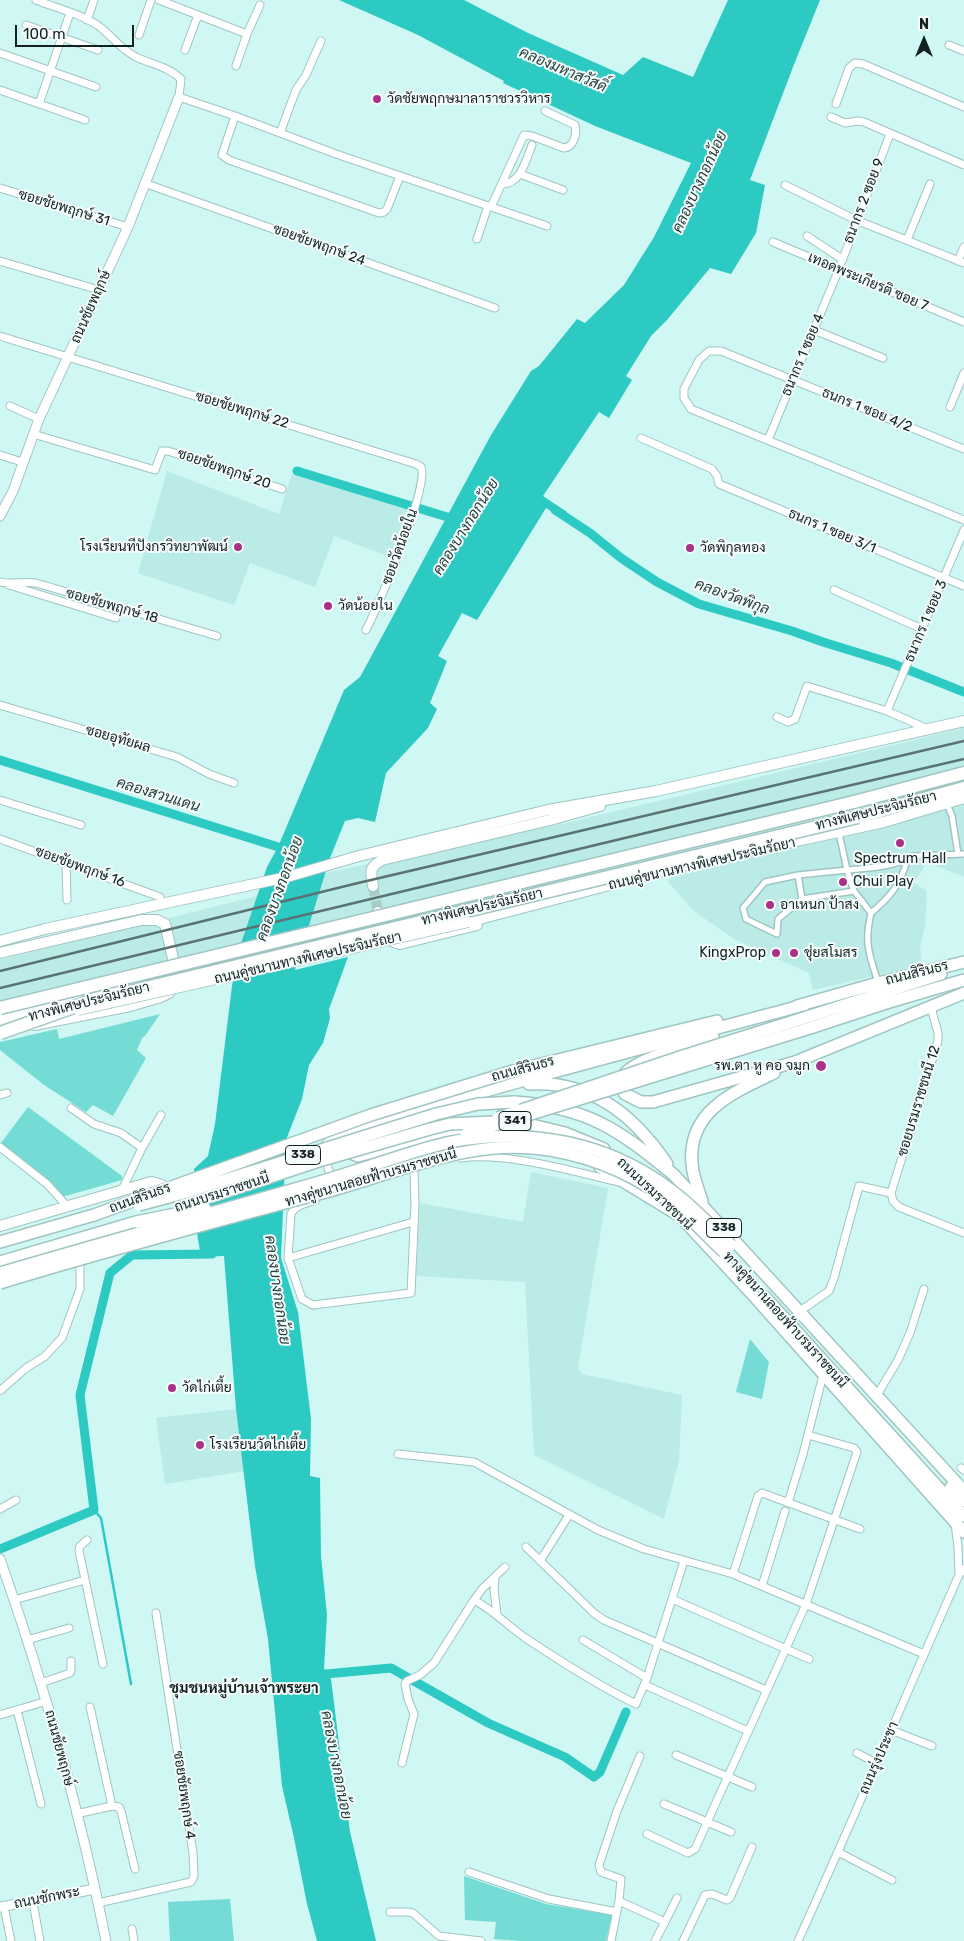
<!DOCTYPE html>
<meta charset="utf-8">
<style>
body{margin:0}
#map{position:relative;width:964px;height:1941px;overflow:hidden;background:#cff7f4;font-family:Rubik,sans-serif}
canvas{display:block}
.north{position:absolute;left:899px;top:15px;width:50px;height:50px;-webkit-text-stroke:4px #f5fdfc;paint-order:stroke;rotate:0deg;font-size:14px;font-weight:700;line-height:20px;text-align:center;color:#132221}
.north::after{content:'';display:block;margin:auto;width:18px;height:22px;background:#132221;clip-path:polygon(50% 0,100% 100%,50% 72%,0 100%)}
.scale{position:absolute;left:15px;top:25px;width:119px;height:22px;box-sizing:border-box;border:2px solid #132221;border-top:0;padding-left:6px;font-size:15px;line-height:18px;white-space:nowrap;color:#132221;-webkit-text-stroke:4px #f5fdfc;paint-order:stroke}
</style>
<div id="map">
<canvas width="964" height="1941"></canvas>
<div class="north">N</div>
<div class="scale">100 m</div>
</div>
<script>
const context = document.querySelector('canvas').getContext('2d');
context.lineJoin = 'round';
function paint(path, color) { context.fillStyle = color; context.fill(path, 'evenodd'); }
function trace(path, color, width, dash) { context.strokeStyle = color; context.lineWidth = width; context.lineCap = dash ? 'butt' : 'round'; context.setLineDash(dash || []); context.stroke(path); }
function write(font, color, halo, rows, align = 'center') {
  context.font = font + ' Rubik,Sarabun,sans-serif'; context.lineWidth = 4; context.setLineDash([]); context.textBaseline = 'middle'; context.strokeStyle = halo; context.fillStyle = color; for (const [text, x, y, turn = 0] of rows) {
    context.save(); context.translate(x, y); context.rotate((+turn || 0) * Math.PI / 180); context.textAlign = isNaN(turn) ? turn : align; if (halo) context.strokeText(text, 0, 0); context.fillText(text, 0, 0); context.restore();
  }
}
const built = new Path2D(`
 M294,468L412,501L390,557L334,536L315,587L250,563L234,605L138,573L167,471L279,514Z
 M964,728V782L302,945L325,873L566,823Z
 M964,799V877L927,862L914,883L927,891L925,926L920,949L922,965L813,990L809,973L734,939L694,911L668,882L674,875Z
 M257,896L239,949L0,1011V960Z
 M531,1172L608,1188L578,1367L582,1374L682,1395L679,1460L664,1519L534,1455L525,1282L416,1276L420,1203L523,1222Z
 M236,1409L245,1471L165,1484L156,1418Z`);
const green = new Path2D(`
 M160,1014L145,1036L142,1038L137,1050L146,1058L113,1116L93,1105L86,1112L44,1085L0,1050V1042L57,1029L59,1039Z
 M28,1107L122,1176V1180L62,1197L1,1143Z
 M750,1339L769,1362L762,1399L736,1392Z
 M464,1876L546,1904L612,1915L606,1941H521L494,1939L496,1922L465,1920Z
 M230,1899L234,1941H170L168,1902Z`);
const water = new Path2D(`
 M339,0H464L528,33L623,75L643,57L693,77L728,0H820L793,67L750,180L765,185L756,233L731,274L710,268L667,320L651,336L626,376L632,380L609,418L599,412L543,496L567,512L563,519L546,508L477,620L462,613L438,656L447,661L430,703L437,709L428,728L386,773L375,822L358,818L345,821L330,858L295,970L348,957L329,1009L330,1018L323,1043L309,1065L302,1099L286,1140L281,1258L298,1312L311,1419L310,1476L320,1478L321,1556L327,1615L324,1669L331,1679L350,1832L376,1941H317L307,1904L294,1838L282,1786L268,1639L255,1566L236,1409L224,1256L201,1257L197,1233L194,1169L208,1156L215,1124L232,986L239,949L267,867L278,847L344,690L360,677L491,435L531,371L539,366L577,319L585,323L624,285L654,237L691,163L595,126L503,83L504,81L418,35Z`);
const stream = new Path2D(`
 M94,1510L101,1518L131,1684`);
const canal = new Path2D(`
 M297,471L457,520
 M555,510L590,533L621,558L657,582L699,604L792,631L823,642L891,663L964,692
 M0,760L288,850
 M0,1549L94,1510L80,1395L110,1273L132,1255L212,1254
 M315,1675L391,1668L488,1723L565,1757L594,1777L600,1772L626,1712`);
const secondaryTunnel = new Path2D(`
 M373,886L378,912`);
const pedestrian = new Path2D(`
 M947,804L952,816L958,854
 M839,833L847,870L798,875L765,882L743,908L746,919L777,934L778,919L802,899L854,891
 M798,875L802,899
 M871,913C890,897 901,884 907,860
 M878,982C869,954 864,943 871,913L854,891L847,870C870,868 894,867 914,856L964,854`);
const minor = new Path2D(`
 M36,0C56,8 82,14 100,27C114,38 119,48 136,57C151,64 169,67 181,79L179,97L235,116L336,154L547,226
 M159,0L247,34L236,66
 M87,20L94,0
 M26,25L98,50
 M247,34L260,5
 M139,35L151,0
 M949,45L964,51
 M185,50L198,15
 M0,53L96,87
 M0,90L85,120
 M39,104L70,13
 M836,104L849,68L855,63L863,64L964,107
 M235,116L222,155L229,160L379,213L384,212L387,209L400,176
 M831,117L845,123L858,121L864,122L964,165
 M280,133L296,90L306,75L321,41
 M520,174L563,190
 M144,183L495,308
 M502,184C521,184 526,160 532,145
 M785,185L856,220L964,263
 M0,188L128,227
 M491,207L524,135L532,136L564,148C574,147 577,134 575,125L545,111
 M807,236L842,259
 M477,239L488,206
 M907,240L930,184
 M773,242L964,322
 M0,261L99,290
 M958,261L964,247
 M814,330L883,358
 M0,336L416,464L421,467C430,485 378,607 366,630
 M10,406L39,419
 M950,407L964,373
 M33,434L155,470L162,451H168L282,489
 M641,438L712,469L717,476L719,484L964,586
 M768,440L839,269L890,134
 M964,449L721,351H709L699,360L684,389V398L691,409L964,520
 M0,455L22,462
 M0,582C11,585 24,581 36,583L217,636
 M9,585L116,618
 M834,590L922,629
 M0,705L177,757L209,774L234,783
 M887,711L964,530
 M777,717L788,722L795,719L807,686L887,711L928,729
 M0,800L81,825
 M0,839L160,897
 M66,862L67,900
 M0,1095L7,1093
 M71,1108L94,1124L121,1133L142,1148
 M0,1147L47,1184L67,1206
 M460,1158C508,1152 571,1171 619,1182
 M334,1179L331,1177C320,1144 318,1143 352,1130
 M122,1190L142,1148L161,1115
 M891,1193L938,1041V1033L931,1007
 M316,1200C307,1203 295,1205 291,1214L288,1258L302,1299L313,1305L411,1293L415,1205L414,1169
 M288,1258L413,1222
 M800,1311L829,1291L834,1278L859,1186L891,1193L893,1201L899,1207L964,1233
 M0,1391L26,1368L44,1357L62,1338L80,1289V1263
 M877,1395L898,1360L910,1333L924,1289
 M398,1454L474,1462L598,1530L644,1549L733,1574L924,1654
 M961,1468L964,1470
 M788,1503L803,1454L823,1375
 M0,1509L16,1500
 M955,1523L958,1547L959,1575
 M87,1540L80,1546L79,1551L103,1664
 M526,1547L595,1614L604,1620L766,1690
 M540,1561L569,1515
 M505,1567L482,1589L474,1600C493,1610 507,1625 524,1637C560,1661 597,1685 636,1704L647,1678L684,1561
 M733,1574L758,1496L762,1493L860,1529
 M495,1577L494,1590L497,1614
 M762,1586L785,1511
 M672,1599L809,1659
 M14,1600L85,1580
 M27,1640L69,1628
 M583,1640L647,1678
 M41,1683L70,1673L71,1670V1661
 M645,1685L748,1731
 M90,1707L112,1806
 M17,1710L41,1804
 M0,1715L47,1701
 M891,1730L932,1746
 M857,1753L876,1763
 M676,1755L752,1787
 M402,1763L414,1714L408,1699L405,1684L407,1681L420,1675L434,1663L474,1600
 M664,1804L731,1832
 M76,1814L112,1806L119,1807L121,1811L135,1869
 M647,1834L688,1853L695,1849L806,1604L857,1452L854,1448L808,1435
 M838,1852L892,1880
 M469,1872L549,1899L617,1912
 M619,1901L665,1922L655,1941
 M33,1902L40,1941
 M98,1903L191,1882L194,1876L193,1853L156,1613
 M4,1907L11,1941
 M390,1912H407L413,1913L439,1936L481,1941
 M665,1922L677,1898
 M132,1929L134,1941
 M611,1941L619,1901L621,1879L601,1872L599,1865L617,1811L640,1756
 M683,1941L705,1895L712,1894L727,1900L730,1898L752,1847
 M798,1941C853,1820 905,1697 959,1575L964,1569`);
const tertiary = new Path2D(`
 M0,516L13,491L39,419L128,227L179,97
 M0,1559C44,1684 80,1811 106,1941
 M0,1907L95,1889`);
const secondary = new Path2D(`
 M373,886C371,872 368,868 382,860L550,820L600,806
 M378,912C382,927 382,941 400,944L477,925
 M468,922L686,865L884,822L964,798
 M0,941L45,929L287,877L359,856L548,810L656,791L964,721
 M0,953L141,920H157L165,924L174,963L175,984L169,993L158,998L130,1006L34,1025
 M0,1014L124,988
 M0,1226L151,1182C168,1185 181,1195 183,1214`);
const primary = new Path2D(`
 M797,1006L878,983L964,962
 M807,1017L941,974
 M810,1028L886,1003L964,980
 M713,1037C695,1043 632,1060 624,1075C620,1081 622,1088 625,1094L641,1102H653L795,1062L964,993
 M513,1071L717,1021
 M529,1084C591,1080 634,1115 667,1164
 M514,1102C588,1107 619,1130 674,1175L964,1491
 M528,1124L565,1133L604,1149
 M514,1132L475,1130L422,1139L358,1156L353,1154L347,1145L352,1130L355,1129C504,1084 654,1045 804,1005
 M600,1167L680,1216
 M702,1201C698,1189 693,1177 692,1164C687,1111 734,1092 774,1073
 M679,1215L754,1296L964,1532
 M0,1242L94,1215
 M0,1262L136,1222
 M765,1297L964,1516
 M951,1487L964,1501`);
const motorway = new Path2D(`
 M854,802L964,773
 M858,817L964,788
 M78,1005L158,985
 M0,1023L44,1013`);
const rail = new Path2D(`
 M0,971L354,884L964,741
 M0,988L679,825L964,759`);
const secondaryBridge = new Path2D(`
 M78,1010L468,922`);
const primaryBridge = new Path2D(`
 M498,1118L680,1057L807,1017
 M466,1134L810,1028
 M139,1205L180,1194L436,1114L478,1104L514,1102
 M182,1206L319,1161L430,1129L450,1124L493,1122
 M94,1215L371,1115L513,1071
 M136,1222L205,1208
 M0,1273C98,1244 197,1217 295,1189C340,1177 383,1161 427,1148C497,1127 580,1134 644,1172C678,1191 704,1219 731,1245
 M0,1283C108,1250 217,1221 326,1192C400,1172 471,1137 550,1150C596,1158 640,1177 676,1207C693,1220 708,1237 724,1252`);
const motorwayBridge = new Path2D(`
 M158,985L858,817
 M0,1008L854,802
 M0,1033L88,1002`);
const markers = [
 [377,99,5,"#a93288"],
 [238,547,5,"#a93288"],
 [690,548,5,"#a93288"],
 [328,606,5,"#a93288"],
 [900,843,5,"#a93288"],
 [843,882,5,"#a93288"],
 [770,905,5,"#a93288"],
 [776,953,5,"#a93288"],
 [794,953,5,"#a93288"],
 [821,1066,6,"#a93288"],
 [172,1388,5,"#a93288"],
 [200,1445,5,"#a93288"]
];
const shields = [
 [515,1121,32],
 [303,1155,35],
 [724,1228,35]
];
const shieldNames = [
 ["341",515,1121],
 ["338",303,1155],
 ["338",724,1228]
];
const poiNames = [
 ["วัดชัยพฤกษมาลาราชวรวิหาร",387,99],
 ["โรงเรียนทีปังกรวิทยาพัฒน์",228,547,"right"],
 ["วัดพิกุลทอง",700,548],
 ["วัดน้อยใน",338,606],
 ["Spectrum Hall",900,859,"center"],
 ["Chui Play",853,882],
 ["อาเหนก ป้าสง",780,905],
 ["KingxProp",766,953,"right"],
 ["ชุ่ยสโมสร",804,953],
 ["รพ.ตา หู คอ จมูก",810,1066,"right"],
 ["วัดไก่เตี้ย",182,1388],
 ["โรงเรียนวัดไก่เตี้ย",210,1445]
];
const streetNames = [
 ["ธนากร 2 ซอย 9",864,201,-69],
 ["ซอยชัยพฤกษ์ 31",64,208,17],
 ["ซอยชัยพฤกษ์ 24",319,245,20],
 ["เทอดพระเกียรติ ซอย 7",868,282,23],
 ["ถนนชัยพฤกษ์",91,307,-66],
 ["ธนากร 1 ซอย 4",803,355,-67],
 ["ซอยชัยพฤกษ์ 22",242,410,17],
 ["ธนกร 1 ซอย 4/2",867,410,22],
 ["ซอยชัยพฤกษ์ 20",224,469,19],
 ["ธนกร 1 ซอย 3/1",832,531,23],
 ["ซอยวัดน้อยใน",400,547,-70],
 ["ซอยชัยพฤกษ์ 18",112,606,16],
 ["ธนากร 1 ซอย 3",926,621,-67],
 ["ซอยอุทัยผล",118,739,16],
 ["ทางพิเศษประจิมรัถยา",876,811,-14],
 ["ถนนคู่ขนานทางพิเศษประจิมรัถยา",702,864,-13],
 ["ซอยชัยพฤกษ์ 16",80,867,20],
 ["ทางพิเศษประจิมรัถยา",482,907,-13],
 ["ถนนคู่ขนานทางพิเศษประจิมรัถยา",308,958,-13],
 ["ถนนสิรินธร",917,973,-14],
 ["ทางพิเศษประจิมรัถยา",89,1002,-14],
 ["ถนนสิรินธร",523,1069,-15],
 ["ซอยบรมราชชนนี 12",919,1101,-73],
 ["ทางคู่ขนานลอยฟ้าบรมราชชนนี",371,1178,-16],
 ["ถนนบรมราชชนนี",222,1193,-18],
 ["ถนนบรมราชชนนี",655,1194,43],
 ["ถนนสิรินธร",140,1198,-20],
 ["ทางคู่ขนานลอยฟ้าบรมราชชนนี",785,1320,48],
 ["ถนนชัยพฤกษ์",59,1748,75],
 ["ถนนรุ่งประชา",879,1758,-66],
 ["ซอยชัยพฤกษ์ 4",184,1795,82],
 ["ถนนชักพระ",47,1898,-11]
];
const waterNames = [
 ["คลองมหาสวัสดิ์",563,70,23],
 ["คลองบางกอกน้อย",700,182,-65],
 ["คลองบางกอกน้อย",466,527,-58],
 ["คลองวัดพิกุล",732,597,20],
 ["คลองสวนแดน",158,795,17],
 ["คลองบางกอกน้อย",280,889,-70],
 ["คลองบางกอกน้อย",277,1290,82],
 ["คลองบางกอกน้อย",336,1765,79]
];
const neighbourhoodNames = [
 ["ชุมชนหมู่บ้านเจ้าพระยา",244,1689]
];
paint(built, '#baebe7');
paint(green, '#74dbd5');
paint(water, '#2dc9c3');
trace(stream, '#2dc9c3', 2.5);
trace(canal, '#2dc9c3', 9);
trace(secondaryTunnel, '#a9ccca', 10, [10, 5]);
trace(pedestrian, '#9fc5c3', 8);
trace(minor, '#9fc5c3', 9);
trace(tertiary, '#9fc5c3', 11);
trace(secondary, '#9fc5c3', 12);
trace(primary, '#9fc5c3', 14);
trace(motorway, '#9fc5c3', 15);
trace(pedestrian, '#fff', 5);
trace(minor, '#fff', 7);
trace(tertiary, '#fff', 9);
trace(secondary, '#fff', 10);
trace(primary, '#fff', 11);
trace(motorway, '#fff', 12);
trace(rail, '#5a7271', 2.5);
trace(secondaryBridge, '#9fc5c3', 12, []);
trace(primaryBridge, '#9fc5c3', 14, []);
trace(motorwayBridge, '#9fc5c3', 15, []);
trace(secondaryBridge, '#fff', 10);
trace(primaryBridge, '#fff', 11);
trace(motorwayBridge, '#fff', 12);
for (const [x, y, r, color] of markers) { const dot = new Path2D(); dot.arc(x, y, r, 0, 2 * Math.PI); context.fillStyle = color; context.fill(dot); trace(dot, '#f5fdfc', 2); }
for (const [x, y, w] of shields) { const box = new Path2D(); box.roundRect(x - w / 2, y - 9.5, w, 19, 4); context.fillStyle = '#f5fdfc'; context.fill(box); trace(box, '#132221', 1); }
write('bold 12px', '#132221', null, shieldNames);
write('14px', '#132221', '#f5fdfc', poiNames, 'left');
write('14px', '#132221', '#f5fdfc', streetNames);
write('italic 15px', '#253e3c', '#f5fdfc', waterNames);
write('bold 15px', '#132221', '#f5fdfc', neighbourhoodNames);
</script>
